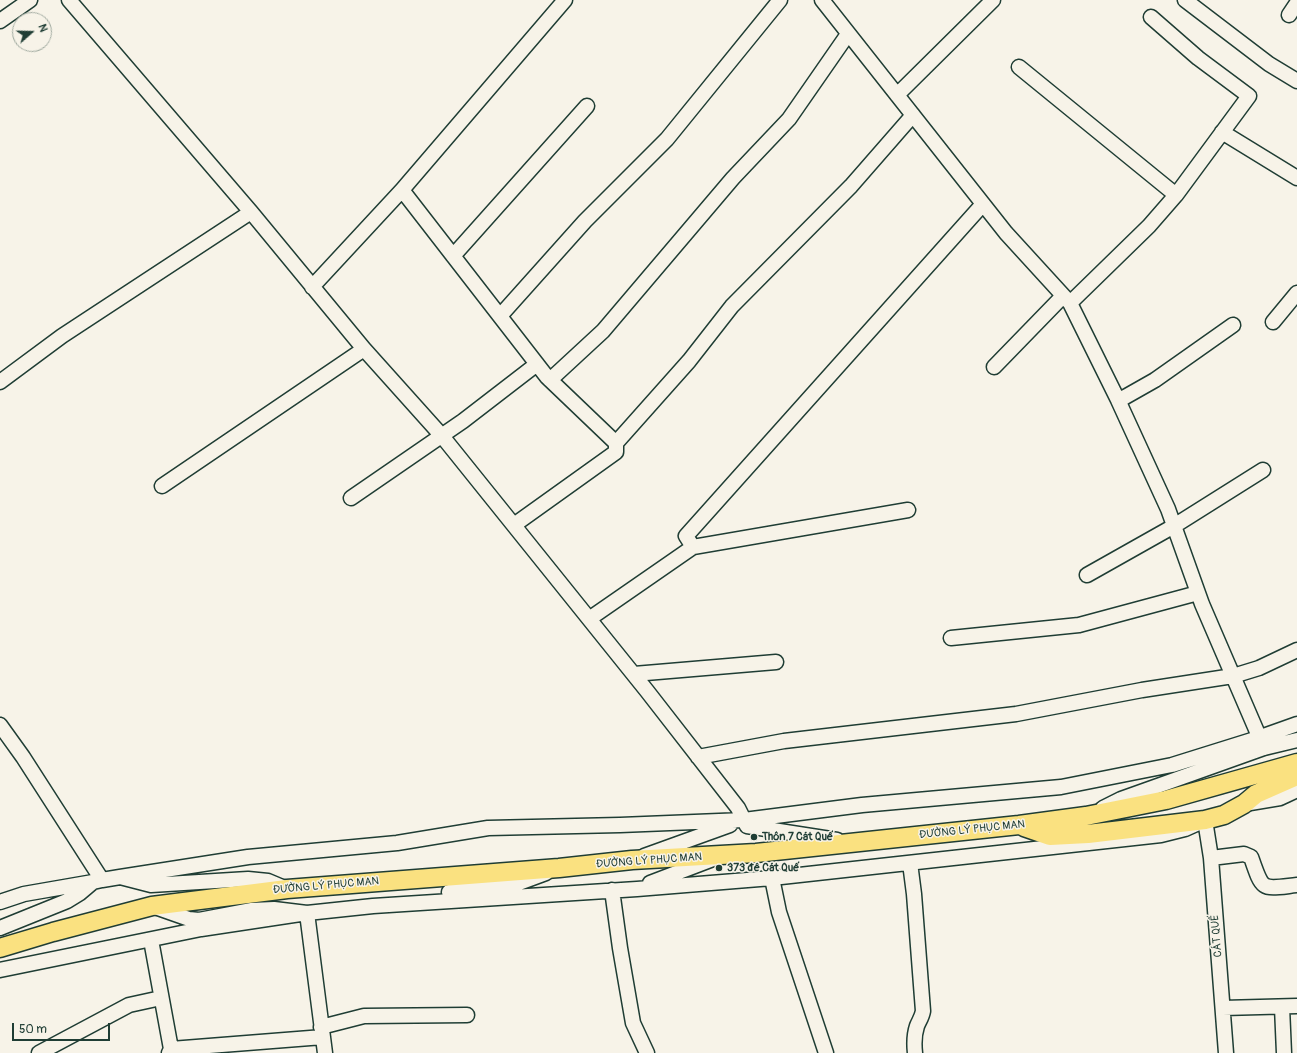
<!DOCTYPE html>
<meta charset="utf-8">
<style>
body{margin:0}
#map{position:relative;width:1297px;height:1053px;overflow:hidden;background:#f7f3e8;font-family:Pangolin,sans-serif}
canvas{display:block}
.north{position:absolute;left:12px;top:12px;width:40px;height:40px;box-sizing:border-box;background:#f7f3e8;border:1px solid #a1aaa0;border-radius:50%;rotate:70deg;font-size:11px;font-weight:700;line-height:16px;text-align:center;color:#1f3d34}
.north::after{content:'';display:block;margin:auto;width:14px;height:18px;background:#1f3d34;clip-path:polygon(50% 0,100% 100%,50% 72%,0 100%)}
.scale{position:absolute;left:12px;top:1023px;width:98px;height:18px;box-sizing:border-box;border:2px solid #1f3d34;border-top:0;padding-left:5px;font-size:12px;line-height:14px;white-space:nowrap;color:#1f3d34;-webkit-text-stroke:3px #f7f3e8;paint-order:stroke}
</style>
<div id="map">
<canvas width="1297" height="1053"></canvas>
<div class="north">N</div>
<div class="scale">50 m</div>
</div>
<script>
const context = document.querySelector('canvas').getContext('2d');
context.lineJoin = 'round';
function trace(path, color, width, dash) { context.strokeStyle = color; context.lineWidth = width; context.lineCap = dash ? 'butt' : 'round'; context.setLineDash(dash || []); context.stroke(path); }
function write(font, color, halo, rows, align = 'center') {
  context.font = font + ' Pangolin,sans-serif'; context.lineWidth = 3; context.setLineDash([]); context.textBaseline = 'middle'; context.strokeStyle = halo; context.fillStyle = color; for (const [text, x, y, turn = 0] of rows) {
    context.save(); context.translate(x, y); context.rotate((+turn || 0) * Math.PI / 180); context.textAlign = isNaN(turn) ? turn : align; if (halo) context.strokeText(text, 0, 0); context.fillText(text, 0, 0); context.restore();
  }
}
const minor = new Path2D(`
 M69,0L251,212L364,349L162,486
 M822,0L1006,233L1070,303L1118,400L1168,509L1202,604L1264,748
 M1185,0L1269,64L1297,81
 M1289,15L1297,3
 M0,21L30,0
 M1019,67L1176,195
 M897,95L993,0
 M1222,132L1297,178
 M402,190L565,0
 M453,256L587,106
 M312,287L402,190L547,377L616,443L689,361L732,306L851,186L913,115
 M1070,303L1149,226L1176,195L1249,96L1198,58L1151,17
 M500,316L585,221L667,139L780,0
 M1273,322L1297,293
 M364,349L442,436L647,691L738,808L747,826L837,840
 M994,367L1063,296
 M550,380L603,331L733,178L789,119L848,34
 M0,382L62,336L251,212
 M1118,400L1125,397L1155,380L1233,325
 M351,498L463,421L537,364
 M514,525L616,452V443
 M693,547L908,510
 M1087,575L1174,526L1263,470
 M589,619L693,547L686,536L983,204
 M951,638L1079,625L1198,593
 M634,674L776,662
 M0,725L23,757L102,880L120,877L151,885L248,879L268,881L287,889
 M698,757L784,741L1016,714L1142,690L1233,676L1259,668L1297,650
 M1244,804L1280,798L1297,790
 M1103,808L1121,799L1264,748L1297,740
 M644,856L730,825
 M1211,858L1244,854L1251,857C1263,892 1261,889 1297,885
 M910,863L914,894L923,1011C922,1017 919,1021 917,1026C914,1035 914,1044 915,1053
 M120,877L248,857L397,843L488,828L620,825L744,820L862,805L1061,787L1172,765L1252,740L1297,724
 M772,878L779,912L826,1053
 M650,883L713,859
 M612,890L620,948L633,1023L647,1053
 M449,892L519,883L546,873
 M0,902L24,894L93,882
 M152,906L189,919L199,920L252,910L274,909L307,913L325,1053
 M0,928L67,901L80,893L93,882L102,880
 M151,940L171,1049L169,1053
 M0,970L201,929L307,913L373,906L637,889L772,878L1161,835L1185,829L1205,820L1211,858L1226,1053
 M1282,1007L1284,1053
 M1223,1008L1297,1006
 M321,1027L364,1016L467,1015
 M171,1049L323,1037
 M39,1053L129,1005L161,998`);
const major = new Path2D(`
 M1024,827L1050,836L1088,834L1205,820L1224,815L1244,804L1256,794L1297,776
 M0,948L53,932L152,906L287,889L559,868L632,860L756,853L1019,825L1086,816L1166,800L1297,763`);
const markers = [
 [754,837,4,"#1f3d34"],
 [719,868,4,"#1f3d34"]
];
const streetNames = [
 ["ĐƯỜNG LÝ PHỤC MAN",972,830,-6],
 ["ĐƯỜNG LÝ PHỤC MAN",649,861,-4],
 ["ĐƯỜNG LÝ PHỤC MAN",326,886,-5],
 ["CÁT QUẾ",1217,936,-95]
];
const poiNames = [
 ["Thôn 7 Cát Quế",762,837],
 ["373 đê Cát Quế",727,868]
];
trace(minor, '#1f3d34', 17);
trace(major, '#1f3d34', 21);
trace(minor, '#f7f3e8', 14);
trace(major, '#fae180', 18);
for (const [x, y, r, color] of markers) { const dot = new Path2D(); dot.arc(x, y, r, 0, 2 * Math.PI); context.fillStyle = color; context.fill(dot); trace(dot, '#f7f3e8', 1.5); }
write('11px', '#1f3d34', '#f7f3e8', streetNames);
write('bold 11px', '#1f3d34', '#f7f3e8', poiNames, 'left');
</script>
